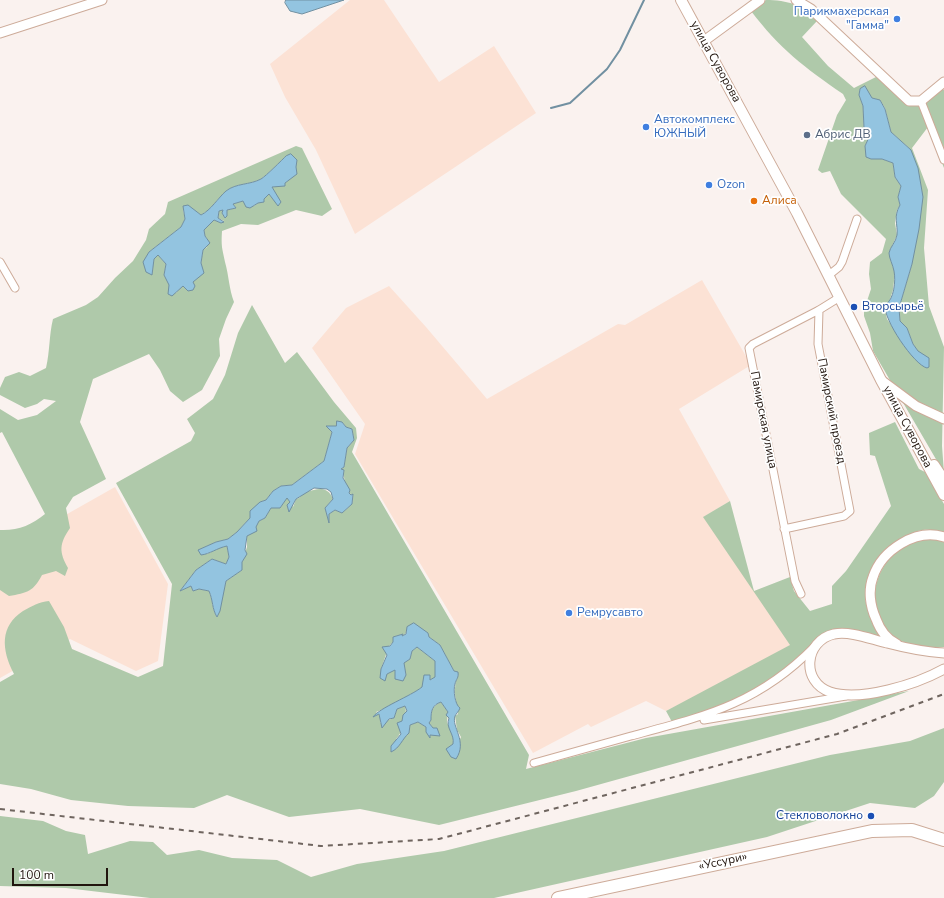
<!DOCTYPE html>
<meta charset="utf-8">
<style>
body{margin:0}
#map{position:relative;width:944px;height:898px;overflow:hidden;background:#faf2ef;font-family:"Nunito Sans",sans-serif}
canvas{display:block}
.scale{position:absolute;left:12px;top:868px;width:96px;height:18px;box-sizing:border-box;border:2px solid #21150e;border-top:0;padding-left:5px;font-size:12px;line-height:14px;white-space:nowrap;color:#21150e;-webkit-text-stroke:3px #fff;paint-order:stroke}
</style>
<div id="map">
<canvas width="944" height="898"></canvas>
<div class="scale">100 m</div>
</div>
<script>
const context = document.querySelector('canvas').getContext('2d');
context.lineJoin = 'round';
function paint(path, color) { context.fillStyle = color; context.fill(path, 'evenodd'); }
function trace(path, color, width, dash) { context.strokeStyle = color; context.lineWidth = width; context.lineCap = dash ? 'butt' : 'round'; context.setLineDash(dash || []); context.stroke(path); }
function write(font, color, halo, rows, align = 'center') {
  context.font = font + ' "Nunito Sans",sans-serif'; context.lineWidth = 3.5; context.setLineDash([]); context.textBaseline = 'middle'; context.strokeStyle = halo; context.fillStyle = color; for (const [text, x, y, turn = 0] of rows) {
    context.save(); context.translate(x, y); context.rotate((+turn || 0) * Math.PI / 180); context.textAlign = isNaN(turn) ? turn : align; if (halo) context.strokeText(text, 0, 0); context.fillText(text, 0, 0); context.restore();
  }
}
const built = new Path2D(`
 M350,0H384L439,82L494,46L536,113L355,234L316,150L285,97L270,64Z
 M702,280L751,365L679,409L730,501L704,517L791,645L701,694L666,711L646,701L591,727L588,724L533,753L355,454L365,424L312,348L346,308L389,286L426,327L487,399L618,324L625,325Z
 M115,487L168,584L158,661L136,671L70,639L0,678V552Z`);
const green = new Path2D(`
 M766,0C787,0 804,5 817,21L802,37L828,66L854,88L878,76L907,104L920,106L941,90H944V168L928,127L912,148L928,190L924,248L929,306L944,347L942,446L944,473L873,351L870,333L864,316V310L871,289L869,274L870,262L882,253L886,239L841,194L830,171L822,173L818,170L837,115L846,100L843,94C805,68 779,48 751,11ZM860,89L872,98L880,100L885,108L891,132L911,150L912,264L899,308L900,321L907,328L913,344L918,352L911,353L887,319L885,309L889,302L893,290L895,272L889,253L897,235L895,223L897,210L900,205L898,197L901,186L895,177L893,163L882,159H871L865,146L870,135L864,128L863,106L859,95Z
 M296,146L302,148L332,209L322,216L296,210L258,225L241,224L222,231C221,246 222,248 225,262C229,276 229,289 234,302L226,319L219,339L220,356L209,377L202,390L183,402L170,391L160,370L149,354L93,379L80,422L106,479L73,497L66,508L70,528C59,544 59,552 68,568L65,576L56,571L42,575C34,591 27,593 9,596L0,590V530C17,531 32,525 45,514L2,432L0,433V409L18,420L37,415L56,401L44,399L37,404L25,408L0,395V388L5,377L19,372L30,376L46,368C50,351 49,335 53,319L86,305L98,297L115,278L133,261L146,240L149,229L165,214L168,202ZM286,156L295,174L285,183L272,187L278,205L269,194L254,206L243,201L233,204L236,208L227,210L225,218L222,213L224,210L219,211L218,218L224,221L221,223L214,220L204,230L205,236L208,240L207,247L203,250L201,263L202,270C194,286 184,281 176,293L164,275L166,264L158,255L154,258L152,274L144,262L149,252L181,227L185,219L183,209L188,206L201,215C211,210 217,199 226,191C236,183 250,185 261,179C266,176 282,160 286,156Z
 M252,305L285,363L297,352L334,402L356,428L357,438L352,452L529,755L526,769L646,738L909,691L831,720L576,791L439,825L360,809L289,817L227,795L194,808L128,806L71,800L31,789L0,784V682L14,674C1,649 0,626 23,611C32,606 39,602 49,601L64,627L72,649L138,677L163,666L172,584L116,483L191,441L195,433L187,419L213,399L225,375L238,333ZM337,422H342L346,427L352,429L354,440L347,448L344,467L341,469L344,470C343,478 346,492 353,496L352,504L342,513L335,510L329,514V521L325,508L333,499C328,486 318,488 307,492C302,493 301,498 296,499L293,507L287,497L280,508H271L265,518L259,521L247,536V547L242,562V570L226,581L217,617C212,609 213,600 209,591L199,589L193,591L191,586L180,591L196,570L212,559L226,564L229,557L227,546L221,547L207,554L199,550L216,542L228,539L237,532L250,518L260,502L266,500L273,491L281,486L292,485L324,461L332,432L326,426H336ZM406,630L428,633L429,637L440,645L454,671L458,673C455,683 454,691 456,701C456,706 458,708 458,714L455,716L457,730L461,737L451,757L454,740L447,722L448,712L441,702C432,706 431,711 431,720L429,723L433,728L434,734L430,735L426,727L418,722L410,725L409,733L403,738L396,739C403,732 408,715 405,706L397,709L394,718L380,723L381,717L376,712L389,707L423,687V683L435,678V661L417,647L412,651L410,659L403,662L406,675L395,669L387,674L381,669L389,646L393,642V637L403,634L401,637L406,633Z
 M895,422L919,469L925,472L944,504V532C937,531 930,529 923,530C897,534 865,569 865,595C865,609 875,624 882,637L831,633L773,679L725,706L672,722L666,711L790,645L703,517L730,501L754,591L790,577L794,591L810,611L832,604V586L846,571L891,506L875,456L870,455L869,433Z
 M932,539L944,541V647C927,648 906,647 892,635C858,607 878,552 917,540C922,539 927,539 932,539Z
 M944,728V782L934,796L915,808L870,803L767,837L494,898H150L66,888L0,886V816L43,821L66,831L85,835L88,854L130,841L153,842L167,855L199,850L232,858L277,860L311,877L357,864L444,851L830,755L910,741Z`);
const water = new Path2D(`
 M286,0H344L302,14L290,11L285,3Z
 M865,86L872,98L880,100L885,109L891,132L911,150L918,168L923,197L919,229L912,264L899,308L900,321L907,328L913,344L918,351L929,358V367L927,368C914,365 883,319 885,305C894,300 896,281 894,271C893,265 889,258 889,253C890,247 896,242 897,235C898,224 893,217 900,205L898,197L901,186L895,177L893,163L882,159H871L866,157L865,146L870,135L864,128L863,106L859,95L860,89Z
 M291,154L297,160L296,167L297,174L285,183V186L272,187L281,202L278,206L269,194L264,199V202L258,203L250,208L246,207L243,201L233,204L236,208L227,210V216L225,218L222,213L223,210L219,211L218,218L224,222L221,223L214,220L204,230L205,236L210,243L203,250L201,263L204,273L193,282L195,286L193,290L188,291L183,286L172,296L168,294L169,285L164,275L166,264L158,255L154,259L152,275L146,272L143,262L149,252L181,227L185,219L183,206L188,205L201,215C211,210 218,198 226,191C236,183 250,185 261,179C266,176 282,160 286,156Z
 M337,421L342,422L346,427L352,429L354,440L347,448L344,467L341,469L344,470L343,478L350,490L349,493L351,495L353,494L352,504L342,513L335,510L329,514V523L325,508L333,499L331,492L327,489L314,488L296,499L289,512L287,505L290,502L287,498L280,508H271L265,518L259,521L256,527L257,531L247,536L245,550L247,554L242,562V570L226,581L220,611L217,617C212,609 213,600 209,591L199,589L193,591L191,586L180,591L196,570L212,559L226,564L229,557L227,546C217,548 210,554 201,555L198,550L216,542L228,539L237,532L250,518V511L260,502L266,500L273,491L281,486L292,485L324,461L332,432L326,426H336Z
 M414,623L428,633L429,637L440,645L454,671L458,672C459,678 456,679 455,684C453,690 455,705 460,708C459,711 456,714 455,716C451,727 468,741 456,759L451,757L446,749L453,744C455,734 445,728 449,718L446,715L448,712L441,702C432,705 431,711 431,720L429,723L433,728H437L440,736L430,735V738L426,732V727L418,722L410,725L409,733C402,739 400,748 391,752V746L401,734L397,723L402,721L403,715L407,711L405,706L397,709L394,718L389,719L382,728L379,714L373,717C379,708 411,696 422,687L424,675H430V680L435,677V661L417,647L412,651L410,659L404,663L406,675L403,681L395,679V670L387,674L385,681L380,678L381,669L387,655L382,647L390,646L393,642V637L403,634L402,636L406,634L407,627Z`);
const stream = new Path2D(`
 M551,108L570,103L607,69L620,50L644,0`);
const minor = new Path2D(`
 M921,101L944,160
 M0,262L15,288
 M829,275L839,267L842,262L857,219
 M784,529L844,516L850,511L818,344L819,310
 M801,594L795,581L749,348L753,344L819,310L840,297
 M704,720L846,696
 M534,763C566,754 598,745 631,736C705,716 758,704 814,647`);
const tertiary = new Path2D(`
 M796,0L811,9L909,101H921L944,82
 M0,33L102,0
 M704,41L760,0
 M881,380L916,406L944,419
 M897,644C886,639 880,630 876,619C870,606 868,590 873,577C882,550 916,528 944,537
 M944,653C925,652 906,648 887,643C870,639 851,631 834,634C804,641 801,682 830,692C861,702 917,684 944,669`);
const secondary = new Path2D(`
 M681,0L797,213L881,380L944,495
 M934,465L944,480`);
const trunk = new Path2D(`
 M558,898L872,831L912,830L944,840`);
const rail = new Path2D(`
 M0,809L321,846L439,839L837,734L944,694`);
const markers = [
 [897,19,4,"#3f7fe0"],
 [646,127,4,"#3f7fe0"],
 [807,135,4,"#5c6f8a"],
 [709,185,4,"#3f7fe0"],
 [754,201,4,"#e8710a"],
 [854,307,4,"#1a4fb4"],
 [569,613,4,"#3f7fe0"],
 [871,816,4,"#1a4fb4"]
];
const shopNames = [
 ["Парикмахерская",889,12,"right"],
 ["\"Гамма\"",889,26,"right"],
 ["Автокомплекс",654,120],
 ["ЮЖНЫЙ",654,134],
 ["Ozon",717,185],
 ["Ремрусавто",577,613]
];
const streetNames = [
 ["улица Суворова",715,62,61],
 ["Памирский проезд",831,411,79],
 ["Памирская улица",763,420,79],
 ["улица Суворова",907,427,62],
 ["«Уссури»",723,862,-12]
];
const serviceNames = [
 ["Абрис ДВ",815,135]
];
const foodNames = [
 ["Алиса",762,201]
];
const transitNames = [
 ["Вторсырьё",862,307],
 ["Стекловолокно",863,816,"right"]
];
paint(built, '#fce2d5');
paint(green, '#afc9aa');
paint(water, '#93c4e0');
trace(water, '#7190a1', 1);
trace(stream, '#7190a1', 2);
trace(minor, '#cdab99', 9);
trace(tertiary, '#cdab99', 11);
trace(secondary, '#cdab99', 12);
trace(trunk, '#cdab99', 14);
trace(minor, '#fff', 7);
trace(tertiary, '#fff', 9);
trace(secondary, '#fff', 10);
trace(trunk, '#fff', 12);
trace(rail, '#6f655f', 2, [5, 5]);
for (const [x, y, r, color] of markers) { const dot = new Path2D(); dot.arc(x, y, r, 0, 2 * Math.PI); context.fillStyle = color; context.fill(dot); trace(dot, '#fff', 1.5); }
write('12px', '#366cbe', '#fff', shopNames, 'left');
write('12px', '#21150e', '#fff', streetNames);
write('12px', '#4e5e75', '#fff', serviceNames, 'left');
write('12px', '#c56008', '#fff', foodNames, 'left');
write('12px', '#164399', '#fff', transitNames, 'left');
</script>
